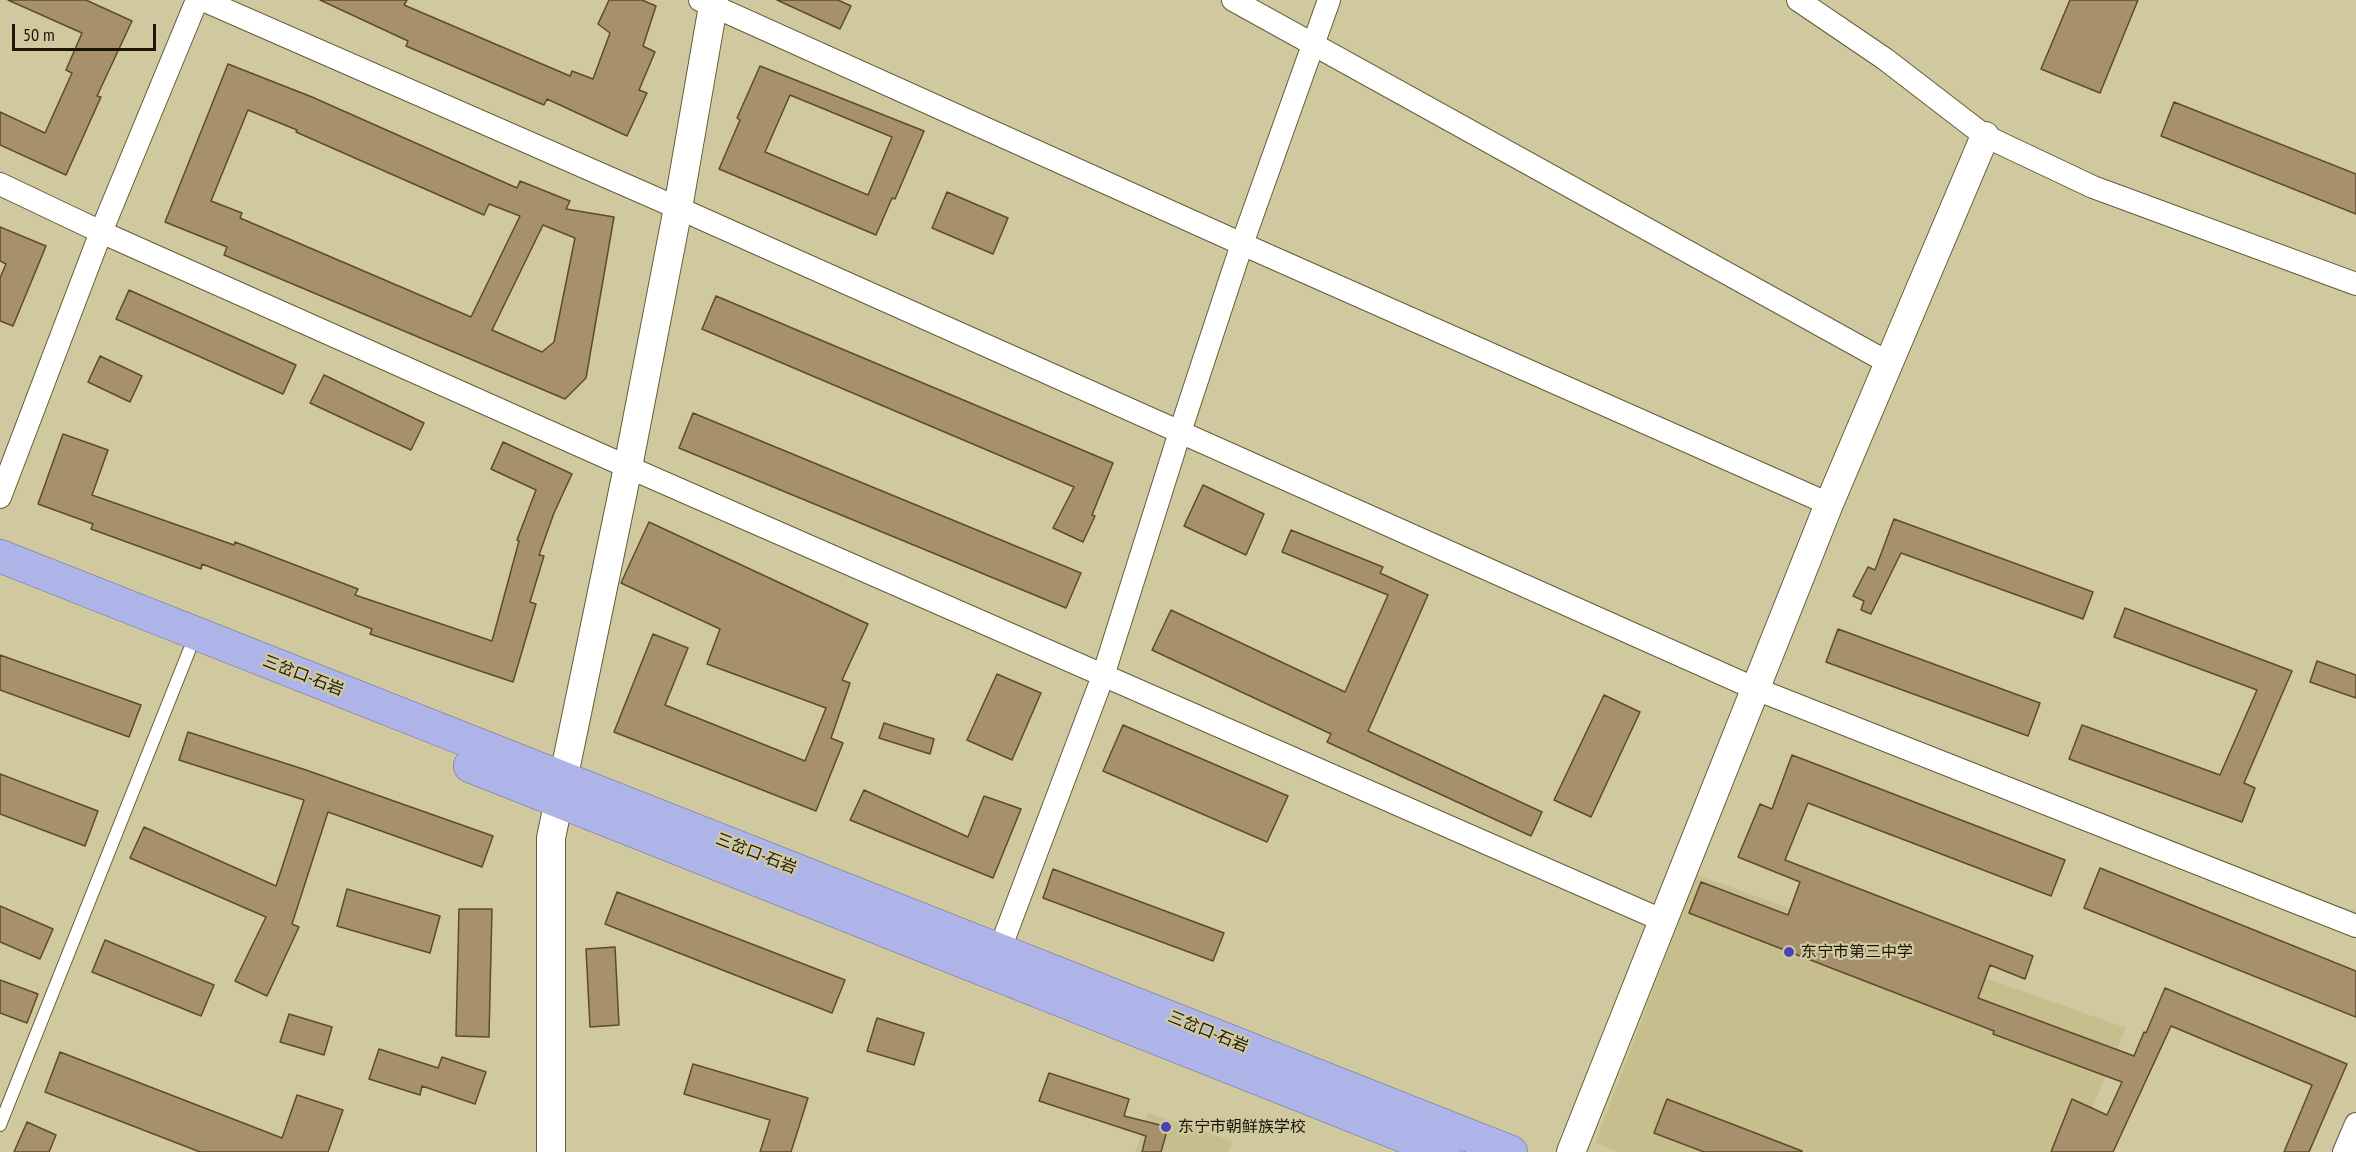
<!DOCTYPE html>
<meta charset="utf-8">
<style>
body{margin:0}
#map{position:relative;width:2356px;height:1152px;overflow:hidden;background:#d0c99f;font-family:"PT Sans Narrow",sans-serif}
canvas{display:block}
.scale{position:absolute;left:12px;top:24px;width:144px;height:27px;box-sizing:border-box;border:3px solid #191606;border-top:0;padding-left:8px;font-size:18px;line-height:21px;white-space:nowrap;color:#191606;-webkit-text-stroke:4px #d0c99f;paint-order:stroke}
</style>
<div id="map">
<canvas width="2356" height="1152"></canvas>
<div class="scale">50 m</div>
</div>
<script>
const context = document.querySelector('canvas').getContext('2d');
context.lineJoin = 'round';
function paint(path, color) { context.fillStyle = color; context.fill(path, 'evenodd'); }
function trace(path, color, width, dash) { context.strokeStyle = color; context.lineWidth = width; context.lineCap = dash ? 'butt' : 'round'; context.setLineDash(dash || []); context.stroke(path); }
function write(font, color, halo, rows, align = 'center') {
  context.font = font + ' "PT Sans Narrow","Noto Sans SC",sans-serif'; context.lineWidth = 4.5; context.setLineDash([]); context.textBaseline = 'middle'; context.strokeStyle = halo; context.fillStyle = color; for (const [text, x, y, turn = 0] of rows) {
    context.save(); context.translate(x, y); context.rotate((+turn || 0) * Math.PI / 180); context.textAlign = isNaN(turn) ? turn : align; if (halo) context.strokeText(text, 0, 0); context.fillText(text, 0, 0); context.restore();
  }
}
const built = new Path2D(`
 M1697,875L2126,1028L2074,1152H1619L1595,1143Z
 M1148,1113L1232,1141L1228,1152H1135Z`);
const building = new Path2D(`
 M8,0H86L132,21L97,96L101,97L66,175L0,145V112L45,133L72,73L66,70L82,33Z
 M320,0H407L404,5L570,76L572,71L593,79L610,33L598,24L609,0H642L656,6L643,46L655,52L639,90L647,93L627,136L547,99L544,105L406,46L408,41Z
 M777,0H838L851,6L840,29Z
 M2070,0H2138L2100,93L2041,69Z
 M228,64L312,97L517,188L520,181L570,201L566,209L614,217L586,378L565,399L224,255L227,247L165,222ZM248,110L297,130L296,132L484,215L489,204L520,216L471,317L240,218L242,213L211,201ZM543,225L575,238L554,342L542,352L492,330Z
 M760,66L924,131L895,199L892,198L876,235L719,169L740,120L737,118ZM790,95L892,137L868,195L765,152Z
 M2174,102L2356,174V214L2161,136Z
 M947,192L1008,218L993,254L932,228Z
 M0,227L46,246L13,326L0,321V278L6,264L0,261Z
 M129,290L296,365L283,394L116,319Z
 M716,296L1113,463L1092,515L1095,516L1083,542L1053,528L1074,487L702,329Z
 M100,356L142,376L130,402L88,382Z
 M324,375L424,423L411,450L310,403Z
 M693,413L1081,573L1066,608L679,448Z
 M63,434L108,450L92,495L234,545L235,542L358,589L355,595L492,641L519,541L517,540L536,490L491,469L503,442L572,474L554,513L539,555L544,556L530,602L536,604L513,682L370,634L372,629L202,564L201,569L91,529L93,524L38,504Z
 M1203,485L1264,514L1246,555L1184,526Z
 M1894,519L2093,592L2083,619L1901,553L1871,614L1861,610L1864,601L1853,596L1868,567L1875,570Z
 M649,522L868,624L842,680L850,683L831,738L843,743L816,811L614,732L653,634L688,648L665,705L805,761L826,708L707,664L720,629L621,583Z
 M1291,530L1383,567L1380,573L1428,595L1368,731L1542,812L1531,836L1327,742L1331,734L1152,650L1171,610L1345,692L1388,595L1282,552Z
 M2125,608L2292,671L2244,783L2255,788L2242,822L2069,759L2082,725L2220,775L2257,690L2114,637Z
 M1838,629L2040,703L2028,736L1826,662Z
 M0,655L141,705L129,737L0,690Z
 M2317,661L2356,675V698L2310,682Z
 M997,674L1041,693L1012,760L967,740Z
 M1604,695L1640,712L1591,817L1554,800Z
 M884,723L934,739L930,754L879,738Z
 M1123,725L1288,796L1267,842L1103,771Z
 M188,732L306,770L493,836L482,867L328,812L292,924L299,927L267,996L235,981L266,917L130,858L144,827L276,886L304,800L179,760Z
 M1792,755L2065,860L2051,896L1808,803L1785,860L2033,956L2025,979L1990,965L1978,998L2134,1056L2144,1032L2146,1033L2165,988L2347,1064L2309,1152H2284L2312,1085L2171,1026L2113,1152H2051L2072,1099L2107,1115L2122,1082L1993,1034L1994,1031L1689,913L1701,882L1788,915L1800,882L1738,857L1760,804L1772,809Z
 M0,774L98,811L85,846L0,814Z
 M864,790L968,837L984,796L1021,809L993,878L850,820Z
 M2100,868L2356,971V1017L2084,908Z
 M1053,869L1224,933L1213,961L1043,898Z
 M347,889L440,916L430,953L337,926Z
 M617,892L845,980L832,1013L605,924Z
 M0,906L53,929L40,959L0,942Z
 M459,909H492L489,1037L456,1036Z
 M105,940L214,985L201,1016L92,972Z
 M615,947L619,1025L590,1027L586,949Z
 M0,980L38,994L27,1023L0,1013Z
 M289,1014L332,1027L324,1055L280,1042Z
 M877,1018L924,1033L914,1065L867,1051Z
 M379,1049L438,1068L442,1057L486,1072L475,1104L422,1086L420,1095L369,1079Z
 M60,1052L282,1138L297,1095L343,1110L328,1152H200L45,1092Z
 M693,1064L808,1098L791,1152H760L770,1120L684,1094Z
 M1049,1073L1129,1099L1124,1116L1168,1127L1161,1152H1142L1146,1136L1039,1101Z
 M1667,1099L1802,1151V1152H1704L1654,1133Z
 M27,1122L56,1135L49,1152H14Z`);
const service = new Path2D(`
 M0,1125L189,651`);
const minor = new Path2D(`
 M203,0L678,208L1756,689L2356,926
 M700,0L1242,244L1829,504
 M1233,0L1889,363
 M1798,0L1885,59L1985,136L2093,187L2356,284
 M0,184L101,232L628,467L1664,921
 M0,497L101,232L197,0
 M995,962L1103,676L1180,432L1242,244L1329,0
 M2344,1152L2356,1124`);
const tertiary = new Path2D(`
 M551,1152V838L628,467L678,208L714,0
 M1571,1152L1829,504L1985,136`);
const trunk = new Path2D(`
 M0,556L1511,1152
 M470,766L1444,1152`);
const markers = [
 [1789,952,6,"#4b42b9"],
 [1166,1127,6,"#4b42b9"]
];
const streetNames = [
 ["三岔口-石岩",303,676,21],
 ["三岔口-石岩",756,854,21],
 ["三岔口-石岩",1208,1032,22]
];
const poiNames = [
 ["东宁市第三中学",1801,952],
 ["东宁市朝鲜族学校",1178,1127]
];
paint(built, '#c6be8c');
paint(building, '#a7916d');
trace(building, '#5f4b28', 1.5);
trace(service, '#635c35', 14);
trace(minor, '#635c35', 24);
trace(tertiary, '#635c35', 30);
trace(trunk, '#6d7096', 34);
trace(service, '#fff', 12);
trace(minor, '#fff', 22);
trace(tertiary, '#fff', 28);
trace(trunk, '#aeb3e8', 33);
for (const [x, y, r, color] of markers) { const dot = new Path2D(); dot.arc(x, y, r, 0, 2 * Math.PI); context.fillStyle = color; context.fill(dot); trace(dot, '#d0c99f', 2); }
write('16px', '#191606', '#d0c99f', streetNames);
write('16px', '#191606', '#d0c99f', poiNames, 'left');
</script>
